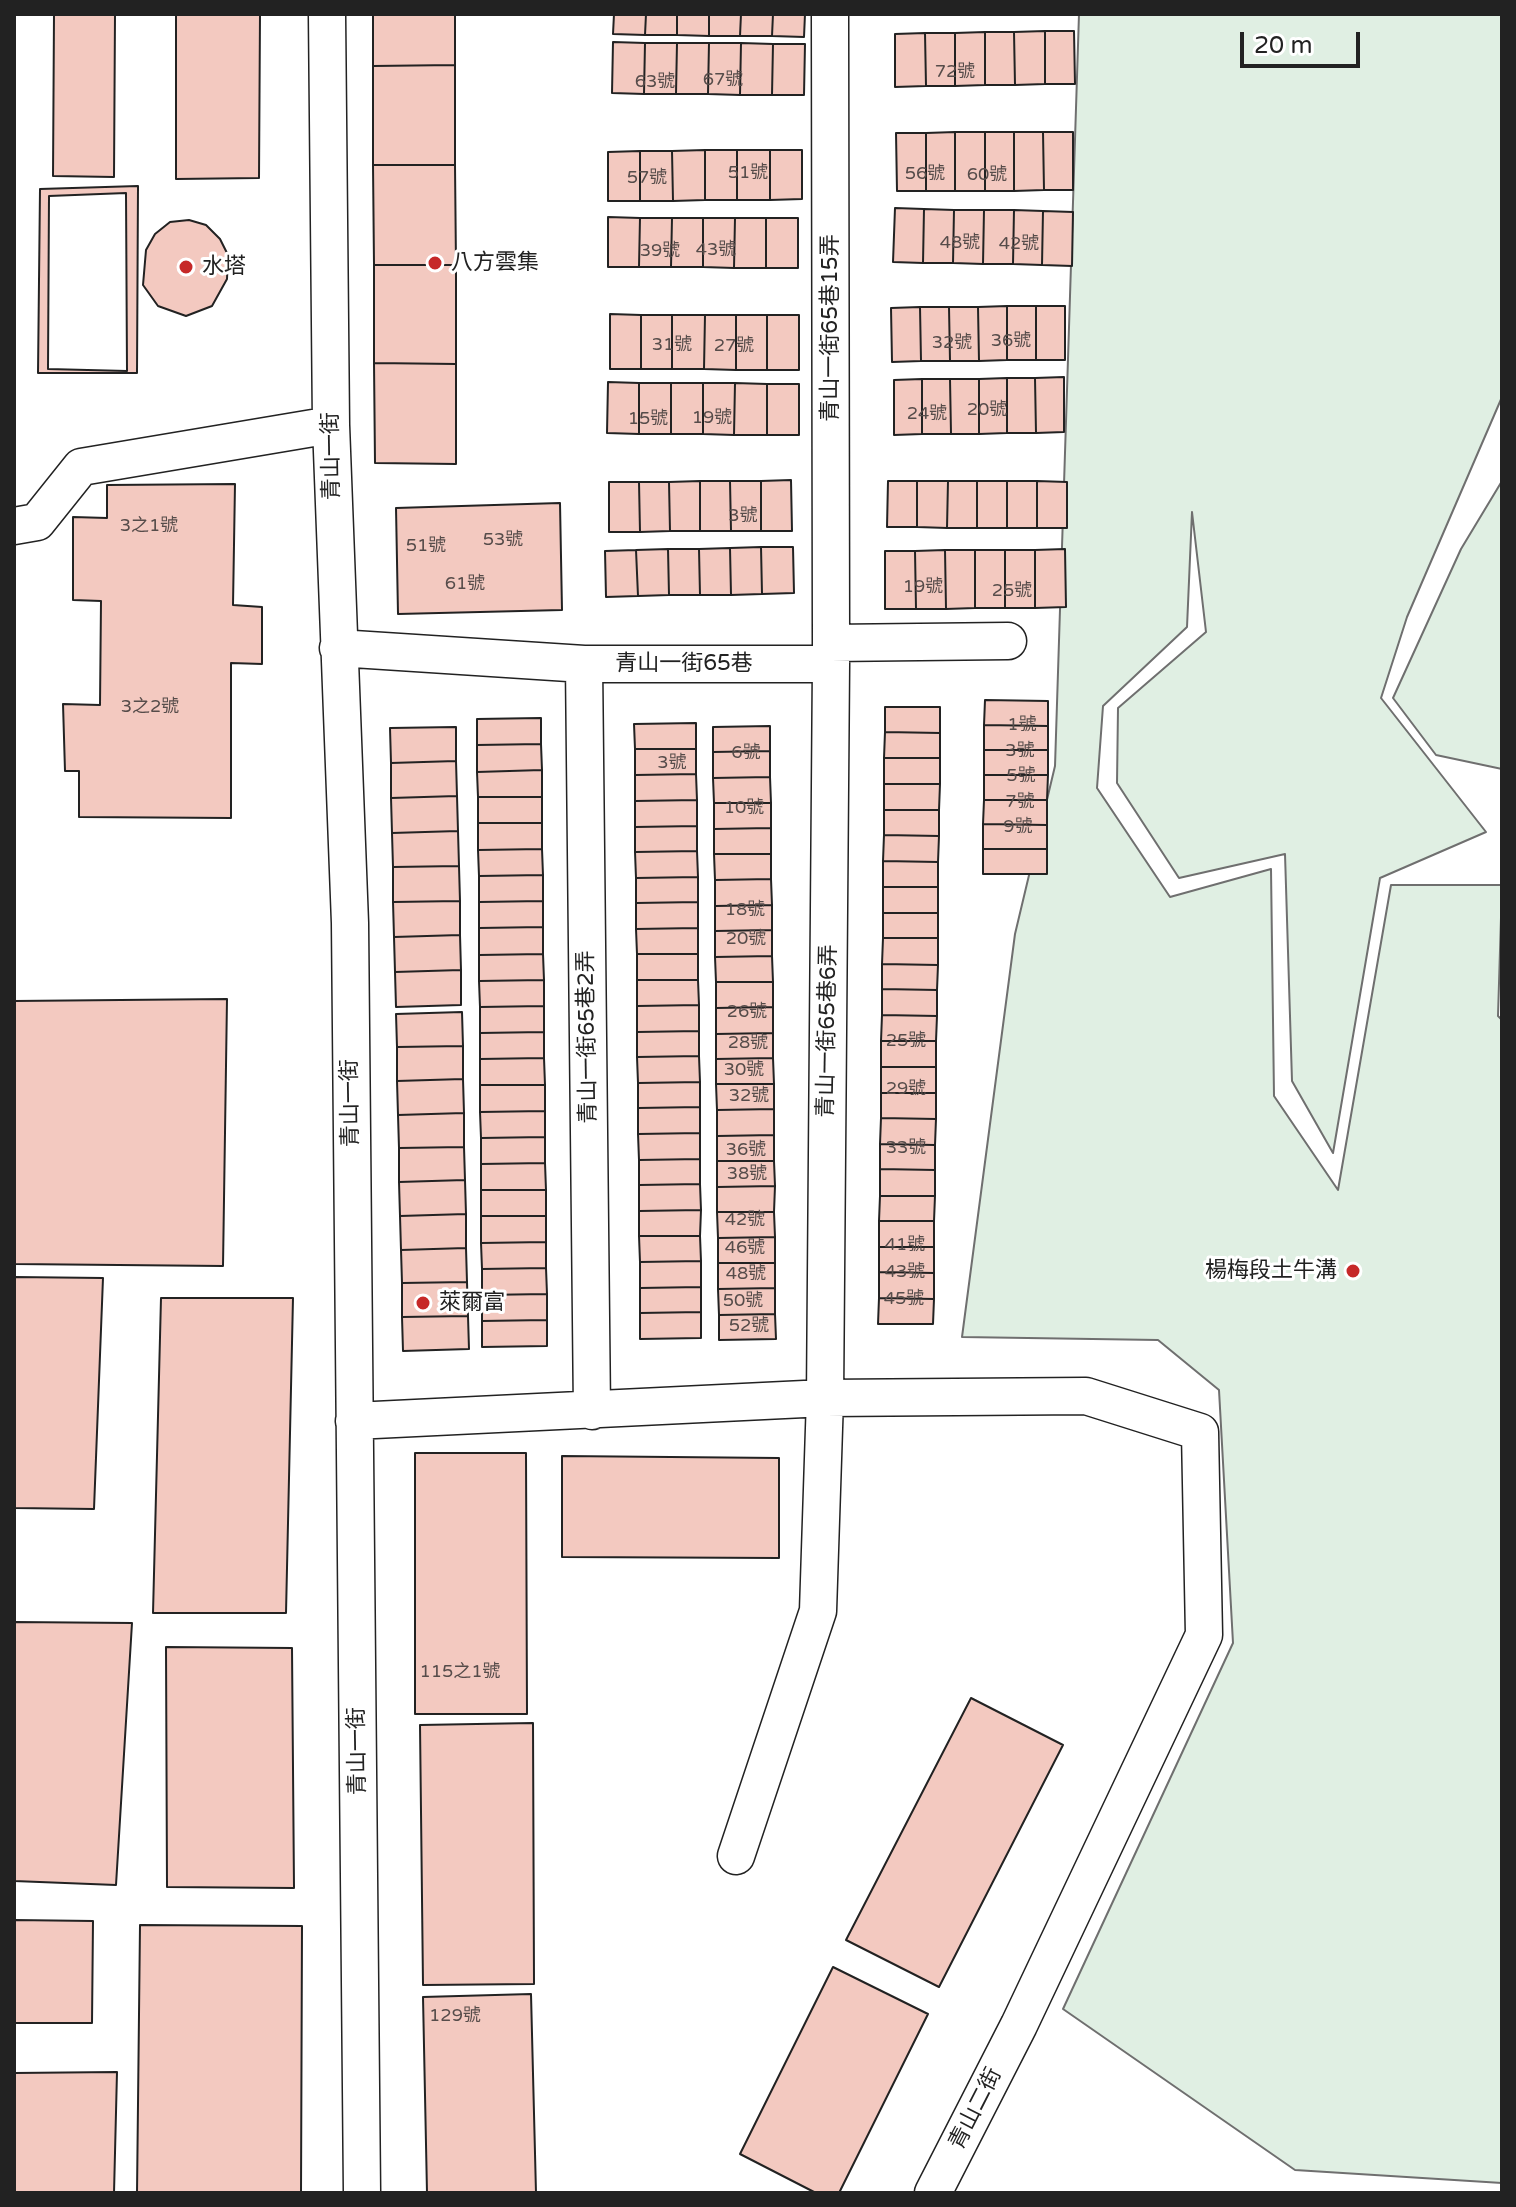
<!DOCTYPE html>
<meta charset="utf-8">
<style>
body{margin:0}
#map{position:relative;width:1516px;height:2207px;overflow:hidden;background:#fff;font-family:"Varela Round",sans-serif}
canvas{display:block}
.frame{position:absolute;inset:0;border:16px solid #222;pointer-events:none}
.scale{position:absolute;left:1240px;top:32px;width:120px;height:36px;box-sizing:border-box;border:4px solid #222;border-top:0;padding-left:10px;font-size:24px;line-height:28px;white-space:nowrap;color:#222;-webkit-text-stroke:6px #fff;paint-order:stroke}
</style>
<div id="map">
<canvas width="1516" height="2207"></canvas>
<div class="frame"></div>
<div class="scale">20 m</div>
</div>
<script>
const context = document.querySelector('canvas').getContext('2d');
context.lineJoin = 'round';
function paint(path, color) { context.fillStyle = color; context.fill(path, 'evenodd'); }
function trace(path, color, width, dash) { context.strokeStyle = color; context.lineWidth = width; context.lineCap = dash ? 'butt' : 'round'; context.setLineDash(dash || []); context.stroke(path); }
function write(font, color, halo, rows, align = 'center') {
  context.font = font + ' "Varela Round","Noto Sans TC",sans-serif'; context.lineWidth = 6; context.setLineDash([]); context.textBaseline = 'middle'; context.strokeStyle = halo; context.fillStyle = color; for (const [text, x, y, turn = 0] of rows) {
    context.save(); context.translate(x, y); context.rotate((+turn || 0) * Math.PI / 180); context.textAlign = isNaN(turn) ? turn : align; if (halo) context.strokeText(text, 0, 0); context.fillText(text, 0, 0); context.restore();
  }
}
const green = new Path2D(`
 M1079,14H1502V397L1407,617L1381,698L1486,832L1380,878L1333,1153L1292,1081L1285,854L1179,878L1117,783L1118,708L1206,632L1192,512L1187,627L1103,706L1097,788L1170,897L1271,869L1274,1096L1338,1190L1391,885H1502L1498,1016L1502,1020V2183L1295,2170L1063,2009L1233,1643L1219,1390L1158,1340L962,1337L1015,934L1055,766Z
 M1502,481V769L1436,755L1393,698L1461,549Z`);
const building = new Path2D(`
 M54,14H115L114,177L53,176Z
 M176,14H260L259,178L176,179Z
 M373,14H455V65L373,66Z
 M614,14H646L645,35L613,34Z
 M646,14H677V35H645Z
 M677,14H709V36L677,35Z
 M709,14H741L740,36H709Z
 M741,14H773L772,36H740Z
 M773,14H805L804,37L772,36Z
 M1045,31H1074L1075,84H1045Z
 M1045,31V84L1015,85L1014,32Z
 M985,32H1014L1015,85H985Z
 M985,32V85L955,86V33Z
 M925,33L926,86L895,87V34Z
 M925,33H955V86H926Z
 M613,42L645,43L644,94L612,93Z
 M645,43H677L676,94H644Z
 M677,43H709L708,94H676Z
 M709,43H741L740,95L708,94Z
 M741,43L773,44L772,95H740Z
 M773,44H805L804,95H772Z
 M455,65V165H373V66Z
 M955,132H985V191H955Z
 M955,132V191H926V133Z
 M985,132H1014V191H985Z
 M1014,132H1043L1044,190L1014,191Z
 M1043,132H1073V190H1044Z
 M896,133H926V191H897Z
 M705,150H737V200H705Z
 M705,150V200L673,201L672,151Z
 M737,150H770V200H737Z
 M770,150H802V199L770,200Z
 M640,151V201H608V152Z
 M640,151H672L673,201H640Z
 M373,165H455L456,265H374Z
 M138,186L137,373H38L40,189Z
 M126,193L127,371L48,369L49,196Z
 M895,208L924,209L923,263L893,262Z
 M924,209L954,210L953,263H923Z
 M954,210H984L983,264L953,263Z
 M984,210H1014L1013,264H983Z
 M1014,210L1043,211L1042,265L1013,264Z
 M1043,211L1073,212L1072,266L1042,265Z
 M608,217L640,218L639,267H608Z
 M640,218H672L671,267H639Z
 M672,218H703V267H671Z
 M703,218H735L734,268L703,267Z
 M735,218H766V268H734Z
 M766,218H798V268H766Z
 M189,220L206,225L220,239L228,255L227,279L212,306L186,316L158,306L143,285L146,250L155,234L170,222Z
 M374,265H456V364L374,363Z
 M1007,306H1036V360H1007Z
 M1007,306V360L979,361L978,307Z
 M1036,306H1065V360H1036Z
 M920,307L921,361L892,362L891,308Z
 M920,307H949L950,361H921Z
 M949,307H978L979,361H950Z
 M610,314L641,315V369H610Z
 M641,315H672V369H641Z
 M672,315H705L704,369H672Z
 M705,315H736V370L704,369Z
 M736,315H767V370H736Z
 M767,315H799V370H767Z
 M374,363L456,364V464L375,463Z
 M1064,377V432L1036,433L1035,378Z
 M1007,378H1035L1036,433H1007Z
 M1007,378V433L979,434V379Z
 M922,379V434L894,435V380Z
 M922,379H950L951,434H922Z
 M950,379H979V434H951Z
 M608,382L639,383V434L607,433Z
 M639,383H671V434H639Z
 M671,383H703V434H671Z
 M703,383H735L734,435L703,434Z
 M735,383L767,384V435H734Z
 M767,384H799V435H767Z
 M791,480L792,531H761V481Z
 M700,481H730L731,531H700Z
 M700,481V531H670L669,482Z
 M730,481H761V531H731Z
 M888,481H917V527H887Z
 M917,481H948L947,528L917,527Z
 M948,481H977V528H947Z
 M977,481H1007V528H977Z
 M1007,481H1037V528H1007Z
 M1037,481L1067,482V528H1037Z
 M609,482H639L640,532H609Z
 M639,482H669L670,531L640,532Z
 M235,484L233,605L262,607V664L231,663V818L79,817V771H65L63,704L100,705L101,601L73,600V517L107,518V485Z
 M560,503L562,610L398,614L396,508Z
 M761,547H793L794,593L762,594Z
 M761,547L762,594L731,595L730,548Z
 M730,548L731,595H700L699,549Z
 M668,549H699L700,595H669Z
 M668,549L669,595L638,596L636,550Z
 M1065,549L1066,607L1035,608V550Z
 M636,550L638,596L606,597L605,551Z
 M945,550H975V608L946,609Z
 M945,550L946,609H916L915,551Z
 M975,550H1005V608H975Z
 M1005,550H1035V608H1005Z
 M885,551H915L916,609H885Z
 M985,700L1048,701V726L984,725Z
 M885,707H940V733L885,732Z
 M541,718V744L477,745V719Z
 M696,723V749H635L634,724Z
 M984,725L1048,726V750H984Z
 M770,726V751L713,752V727Z
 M456,727V761L391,763L390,728Z
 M885,732L940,733V758H884Z
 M541,744L542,770L477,772V745Z
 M635,749H696V774L635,775Z
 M984,750H1048V775H984Z
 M770,751V777L713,778V752Z
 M884,758H940V784H884Z
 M456,761L457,796L391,798V763Z
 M542,770V797H478L477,772Z
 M696,774L697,800L635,801V775Z
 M984,775H1048L1047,800H984Z
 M770,777L771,803H714L713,778Z
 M884,784H940L939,810H884Z
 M457,796L458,831L392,833L391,798Z
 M478,797H542V823H478Z
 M697,800V826L635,827V801Z
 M984,800H1047V825L983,824Z
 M714,803H771V828L714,829Z
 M884,810H939V836L884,835Z
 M478,823H542V849L478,850Z
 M983,824L1047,825V849H983Z
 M697,826V851L635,852V827Z
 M771,828V854H714V829Z
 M458,831L459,866L393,867L392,833Z
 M884,835L939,836L938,862L883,861Z
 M542,849L543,875L479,876L478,850Z
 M983,849H1047V874H983Z
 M697,851L698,877L636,878L635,852Z
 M714,854H771V879L715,880Z
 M883,861L938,862V887H883Z
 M459,866L460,901L393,902V867Z
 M543,875V901L479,902V876Z
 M698,877V902L636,903V878Z
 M771,879L772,905L715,906V880Z
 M883,887H938V913H883Z
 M460,901V935L394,937L393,902Z
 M543,901V927L479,928V902Z
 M698,902V928L636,929V903Z
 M772,905V930L715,931V906Z
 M883,913H938V938H883Z
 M543,927V954L479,955V928Z
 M698,928V954H637L636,929Z
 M772,930V956L715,957V931Z
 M460,935L461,970L395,972L394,937Z
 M883,938H938V965L882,964Z
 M543,954L544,980L479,981V955Z
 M637,954H698V980H637Z
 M772,956L773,982H716L715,957Z
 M882,964L938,965L937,990L882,989Z
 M461,970V1005L396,1007L395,972Z
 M544,980V1006L480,1007L479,981Z
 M637,980H698L699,1005L637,1006Z
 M716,982H773V1007L716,1008Z
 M882,989L937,990V1016L882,1015Z
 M227,999L223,1266L14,1264V1001Z
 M699,1005V1031L637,1032V1006Z
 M544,1006V1032L480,1033V1007Z
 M773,1007V1033L716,1034V1008Z
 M462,1012L463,1046L397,1047L396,1014Z
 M882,1015L937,1016L936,1041H881Z
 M699,1031V1056L637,1057V1032Z
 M544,1032V1058L480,1059V1033Z
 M773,1033V1058L716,1059V1034Z
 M881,1041H936V1067H881Z
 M463,1046V1079L397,1081V1047Z
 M699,1056L700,1082L638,1083L637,1057Z
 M544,1058L545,1085H480V1059Z
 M773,1058L774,1084H716V1059Z
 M881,1067H936V1093H881Z
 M463,1079L464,1113L398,1115L397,1081Z
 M700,1082V1107L638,1108V1083Z
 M716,1084H774V1109L717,1110Z
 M480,1085H545V1111L480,1112Z
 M881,1093H936V1119L881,1118Z
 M700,1107V1133L638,1134V1108Z
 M774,1109V1135L717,1136V1110Z
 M545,1111V1137L481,1138L480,1112Z
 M464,1113V1147L399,1148L398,1115Z
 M881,1118L936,1119L935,1145L880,1144Z
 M700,1133V1159L639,1160L638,1134Z
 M774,1135V1161H717V1136Z
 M545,1137V1163L481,1164V1138Z
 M880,1144L935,1145V1170L880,1169Z
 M464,1147L465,1180L399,1182V1148Z
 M700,1159V1184L639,1185V1160Z
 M717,1161H774L775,1186L717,1187Z
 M545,1163L546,1190H481V1164Z
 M880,1169L935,1170V1196H880Z
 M465,1180L466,1214L400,1216L399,1182Z
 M700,1184L701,1210L639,1211V1185Z
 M775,1186L774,1212H717V1187Z
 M481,1190H546V1216H481Z
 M880,1196H935L934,1221H879Z
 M701,1210L700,1236H639V1211Z
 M717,1212H774L775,1237L718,1238Z
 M466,1214V1248L401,1250L400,1216Z
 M481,1216H546V1242L481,1243Z
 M879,1221H934V1247H879Z
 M639,1236H700L701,1261L640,1262Z
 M775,1237V1263H718V1238Z
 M546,1242V1268L482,1269L481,1243Z
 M879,1247H934V1273L879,1272Z
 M466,1248L467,1282L402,1283L401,1250Z
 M701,1261V1287L640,1288V1262Z
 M718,1263H775V1288L718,1289Z
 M546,1268L547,1294L482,1295V1269Z
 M879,1272L934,1273V1299L879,1298Z
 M14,1277L103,1278L94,1509L14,1508Z
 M467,1282L468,1316L402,1317V1283Z
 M701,1287V1312L640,1313V1288Z
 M775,1288V1314L719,1315L718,1289Z
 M547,1294V1320L482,1321V1295Z
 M161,1298H293L286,1613H153Z
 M879,1298L934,1299L933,1324H878Z
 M701,1312V1338L640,1339V1313Z
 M775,1314L776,1339L719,1340V1315Z
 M468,1316L469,1349L403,1351L402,1317Z
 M547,1320V1346L482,1347V1321Z
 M415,1453H526L527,1714H415Z
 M562,1456L779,1458V1558L562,1557Z
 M14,1622L132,1623L116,1885L14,1881Z
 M166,1647L292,1648L294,1888L167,1887Z
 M971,1698L1063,1745L939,1987L846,1940Z
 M533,1723L534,1984L423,1985L420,1725Z
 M14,1920L93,1921L92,2023H14Z
 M140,1925L302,1926L301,2193H137Z
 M833,1967L928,2014L839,2193H816L740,2154Z
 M531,1994L536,2193H427L423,1997Z
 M117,2072L114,2193H14V2073Z`);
const street = new Path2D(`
 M327,14L331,425L350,923L362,2193
 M830,14L831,643
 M14,526L37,522L81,467L331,425
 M338,648L584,664H831V643L1008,641
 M584,664L592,1411
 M354,1421L825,1398L1086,1396L1200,1432L1204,1635L1019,2025L933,2193
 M736,1856L818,1611L825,1398L831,664`);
const markers = [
 [435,263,8,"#c62828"],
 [186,267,8,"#c62828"],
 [1353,1271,8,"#c62828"],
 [423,1303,8,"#c62828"]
];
const numberNames = [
 ["72號",955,72],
 ["67號",723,80],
 ["63號",655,82],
 ["51號",748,173],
 ["56號",925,174],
 ["60號",987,175],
 ["57號",647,178],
 ["48號",960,243],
 ["42號",1019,244],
 ["43號",716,250],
 ["39號",660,251],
 ["36號",1011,341],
 ["32號",952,343],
 ["31號",672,345],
 ["27號",734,346],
 ["20號",987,410],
 ["24號",927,414],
 ["19號",712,418],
 ["15號",648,419],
 ["3號",743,516],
 ["3之1號",149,526],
 ["53號",503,540],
 ["51號",426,546],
 ["61號",465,584],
 ["19號",923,587],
 ["25號",1012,591],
 ["3之2號",150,707],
 ["1號",1022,725],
 ["3號",1020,751],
 ["6號",746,753],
 ["3號",672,763],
 ["5號",1021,776],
 ["7號",1020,802],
 ["10號",744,808],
 ["9號",1018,827],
 ["18號",745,910],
 ["20號",746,939],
 ["26號",747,1012],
 ["25號",906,1041],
 ["28號",748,1043],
 ["30號",744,1070],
 ["29號",906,1089],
 ["32號",749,1096],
 ["33號",906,1148],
 ["36號",746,1150],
 ["38號",747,1174],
 ["42號",745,1220],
 ["41號",905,1245],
 ["46號",745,1248],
 ["43號",905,1272],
 ["48號",746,1274],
 ["45號",904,1299],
 ["50號",743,1301],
 ["52號",749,1326],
 ["115之1號",460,1672],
 ["129號",455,2016]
];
const poiNames = [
 ["八方雲集",451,263],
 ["水塔",202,267],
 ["楊梅段土牛溝",1337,1271,"right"],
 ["萊爾富",439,1303]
];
const streetNames = [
 ["青山一街65巷15弄",831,328,-90],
 ["青山一街",332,456,-91],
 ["青山一街65巷",684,664],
 ["青山一街65巷6弄",828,1031,-89],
 ["青山一街65巷2弄",588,1037,-91],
 ["青山一街",351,1103,-91],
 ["青山一街",358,1751,-91],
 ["青山二街",976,2109,-63]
];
paint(green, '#e0efe3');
trace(green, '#6f6f6f', 2);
paint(building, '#f3c9c0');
trace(building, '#222', 2);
trace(street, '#222', 39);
trace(street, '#fff', 36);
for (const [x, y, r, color] of markers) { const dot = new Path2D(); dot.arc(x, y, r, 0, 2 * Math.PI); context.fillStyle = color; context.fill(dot); trace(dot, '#fff', 3); }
write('18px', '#564c4a', null, numberNames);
write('22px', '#222', '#fff', poiNames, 'left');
write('22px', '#222', '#fff', streetNames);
</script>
